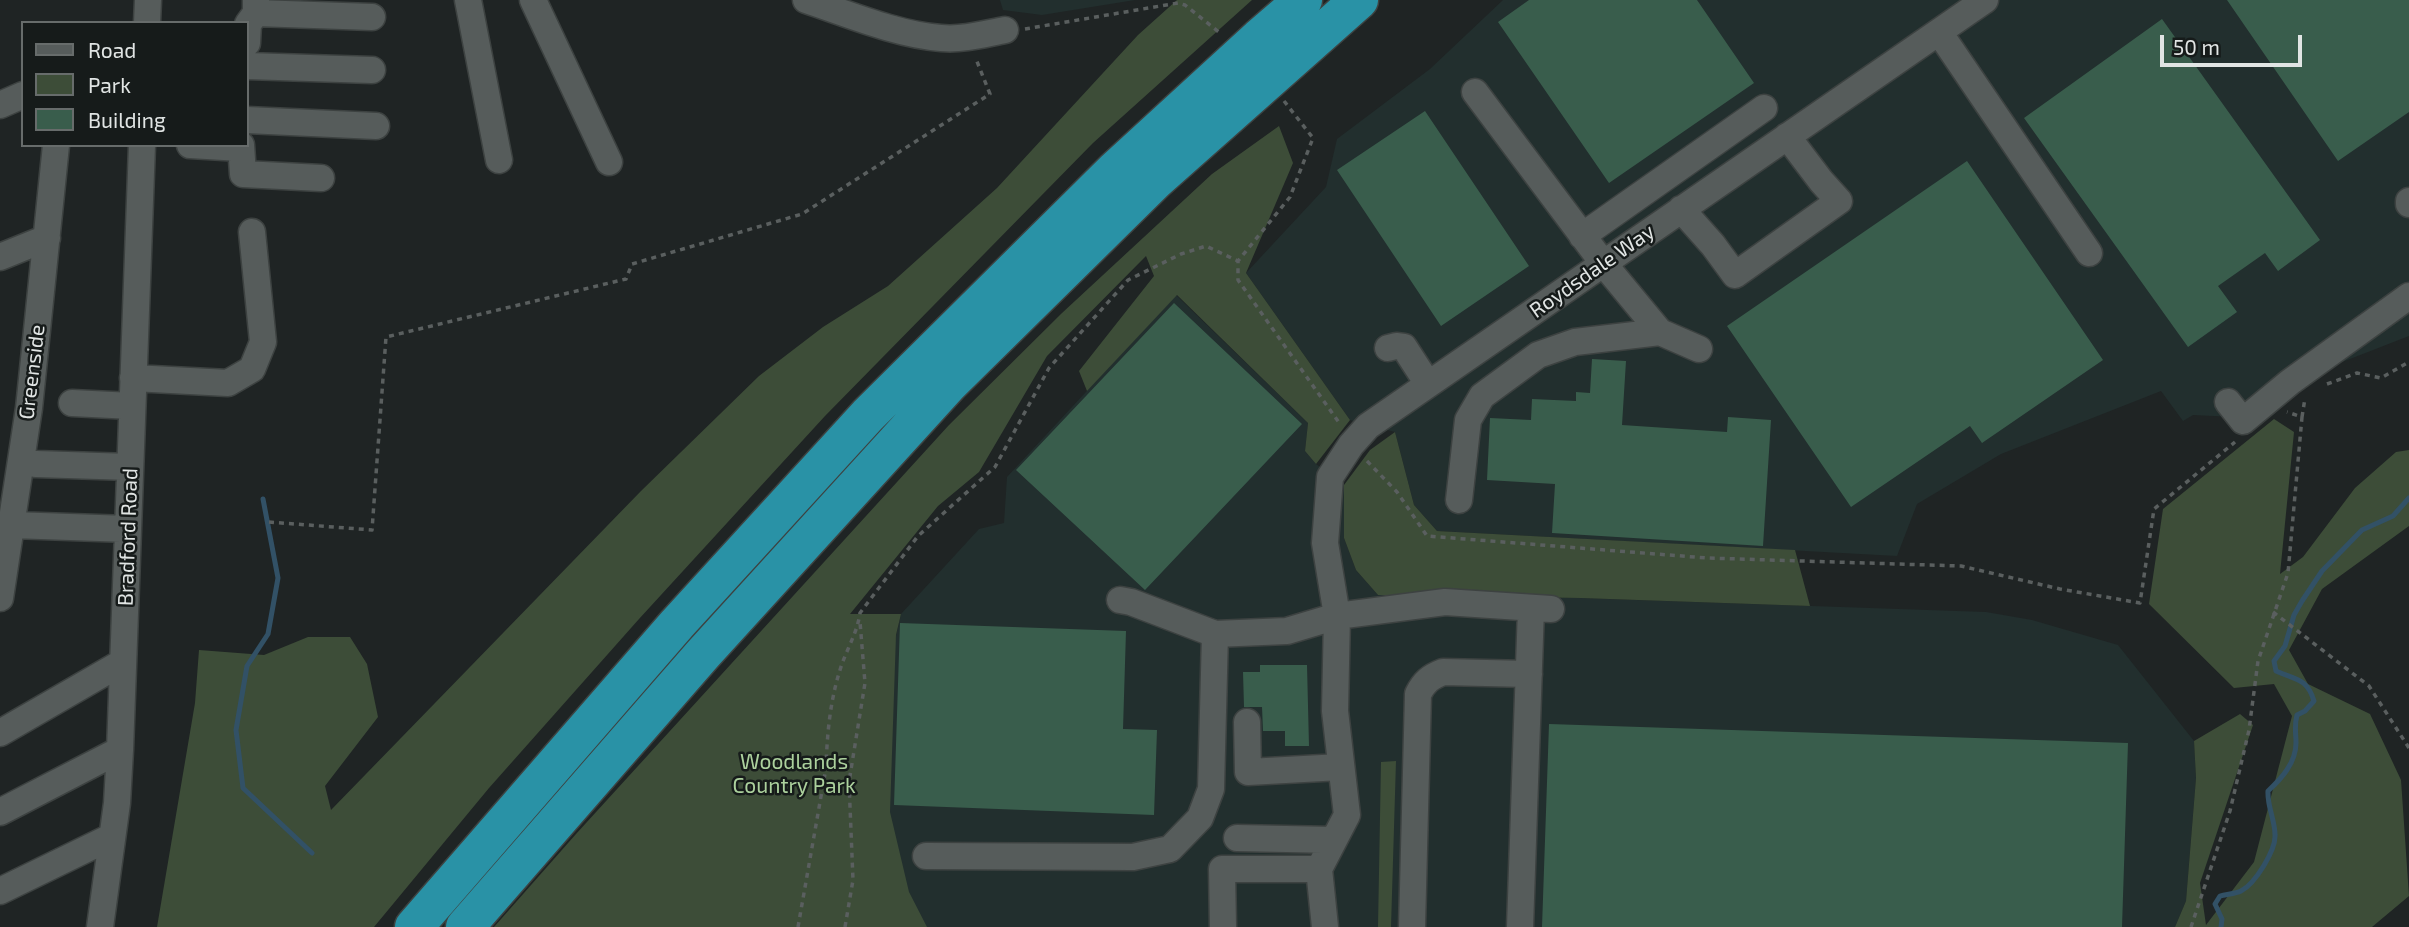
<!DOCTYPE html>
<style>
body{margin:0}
#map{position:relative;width:2409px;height:927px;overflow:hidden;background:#1f2424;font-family:"Exo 2",sans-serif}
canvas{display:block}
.legend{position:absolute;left:21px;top:21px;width:228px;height:126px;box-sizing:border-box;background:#161b1a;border:2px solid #676c6b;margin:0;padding:9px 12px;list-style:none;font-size:21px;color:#e1e5e4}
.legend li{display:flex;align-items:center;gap:14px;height:35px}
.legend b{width:35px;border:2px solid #676c6b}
.scale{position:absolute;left:2160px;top:35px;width:142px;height:32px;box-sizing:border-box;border:4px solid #e1e5e4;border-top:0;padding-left:9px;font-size:21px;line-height:24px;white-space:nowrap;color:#e1e5e4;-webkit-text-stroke:5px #161b1a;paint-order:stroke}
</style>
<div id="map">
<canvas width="2409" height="927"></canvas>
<ul class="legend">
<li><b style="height:9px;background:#565c5b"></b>Road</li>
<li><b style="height:19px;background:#3d4d38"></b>Park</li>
<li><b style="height:19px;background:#395d4c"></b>Building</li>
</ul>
<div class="scale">50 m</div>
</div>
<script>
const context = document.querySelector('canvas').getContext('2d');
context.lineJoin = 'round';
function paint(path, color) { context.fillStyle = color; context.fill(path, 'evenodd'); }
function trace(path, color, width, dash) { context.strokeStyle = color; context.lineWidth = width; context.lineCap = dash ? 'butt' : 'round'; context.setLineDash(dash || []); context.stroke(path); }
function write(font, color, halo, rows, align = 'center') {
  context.font = font + ' "Exo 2",sans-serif'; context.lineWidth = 5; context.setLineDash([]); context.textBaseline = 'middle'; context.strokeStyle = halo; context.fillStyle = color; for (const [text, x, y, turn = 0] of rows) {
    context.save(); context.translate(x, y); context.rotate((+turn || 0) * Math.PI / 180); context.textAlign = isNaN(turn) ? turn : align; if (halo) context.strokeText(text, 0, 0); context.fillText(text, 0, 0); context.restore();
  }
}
const built = new Path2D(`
 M1000,0H1135L1042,15L1003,10Z
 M1503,0H2409V336L2314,373L2234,417L2193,415L2183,421L2161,391L2001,454L1917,504L1897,556L1437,531L1414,505L1395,432L1350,420L1246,273L1326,187L1337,139L1430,69Z
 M1176,295L1308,423L1305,451L1316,464L1344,485V538L1356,570L1378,595L1580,598L1986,612L2032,620L2118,645L2194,741L2196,778L2186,901L2175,927H898L858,799L901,614L979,529L1004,523L1007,477Z`);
const green = new Path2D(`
 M1177,0H1252L1093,143L825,416L639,619L489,788L374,927H157L195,703L199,650L264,655L308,637H350L367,664L378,717L325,786L331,810L641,491L759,376L823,327L888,286L997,188L1138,35Z
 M1279,126L1293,163L1246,273L1350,420L1316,464L1305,451L1308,423L1177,295L1087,391L1079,371L1154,276L1146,256L1047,356L979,472L938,506L850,614H901L896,635L890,812L909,892L927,927H494L576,834L949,425L1062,313L1212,174Z
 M2274,419L2294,432L2280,574L2303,557L2355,488L2396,452L2409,450V526L2322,589L2289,650L2308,684L2370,714L2401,780L2409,896L2372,927H2175L2186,901L2196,778L2194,741L2240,714L2253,725L2200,883L2206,925L2254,862L2292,716L2274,684L2234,688L2149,604L2163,509Z
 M1395,432L1414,505L1437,531L1795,550L1810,606L1580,598L1378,595L1356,570L1344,538V485L1370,450Z
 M1396,761L1391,927H1378L1381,762Z`);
const stream = new Path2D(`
 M263,499L278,578L268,634L247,666L236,730L243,788L312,853
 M2221,927L2222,919L2215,904L2220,896C2226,894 2235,894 2241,891C2255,884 2276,850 2275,835C2275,820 2267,806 2268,791C2281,779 2296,763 2296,743C2296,733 2294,726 2297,715L2305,711L2314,701C2307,678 2296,680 2276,671L2274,661L2285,646L2294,615L2302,601L2322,571L2362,530L2393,516L2409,498`);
const building = new Path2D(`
 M1529,0H1697L1754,83L1609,183L1498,22Z
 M2227,0H2409V112L2338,161Z
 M2162,19L2320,240L2278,271L2265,253L2218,286L2237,312L2188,347L2024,118Z
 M1425,111L1529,266L1441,326L1337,170Z
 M1967,161L2103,360L1982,443L1970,426L1851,507L1727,326Z
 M1174,303L1302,424L1145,590L1016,470Z
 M1592,359L1626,361L1622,425L1727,432L1728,417L1771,420L1763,546L1552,533L1555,484L1487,480L1490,418L1531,420L1532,399L1576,401V392L1590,393Z
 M900,623L1126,631L1123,729L1157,730L1154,815L894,805Z
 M1260,665H1307L1309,746H1285V731H1263L1262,707H1244L1243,672H1260Z
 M1549,724L2128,743L2122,927H1542Z`);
const path = new Path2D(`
 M1025,29L1178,3L1185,5L1220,33
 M1284,101L1313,138L1290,197L1238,261V280L1340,424
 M2327,384L2357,373L2381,378L2409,362
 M2302,417L2305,398
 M1367,461L1397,492L1427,536L1707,558L1961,566L2060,589L2140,603L2154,509L2235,442
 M269,522L372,530L386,337L626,279L632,264L802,214L990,94L976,59
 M2273,612L2369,686L2409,748
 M798,927L826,768C827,735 830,701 840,670C846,650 857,634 860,613L918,536L995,467L1049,368L1128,280L1181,254L1206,246L1238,261
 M845,927L853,880L849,782L865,683L860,622
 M2191,927L2230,811L2249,730L2258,661L2288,573L2302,417L2287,412`);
const minor = new Path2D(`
 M468,0L499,160
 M533,0L609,162
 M806,0C848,14 898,35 941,38C963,40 984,34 1005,30
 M256,13L372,17
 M147,23L148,0
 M1939,32L2089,253
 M247,43L248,24L256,13V0
 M247,66L372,70
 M1475,92L1603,263L1660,332L1699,349
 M0,105L23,95
 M247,120L376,126
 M190,145L241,148
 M241,145L243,174L321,178
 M2409,201V204
 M1681,209L1713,245L1735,275L1839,201L1821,181L1787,136
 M1582,236L1764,108
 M0,257L47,238
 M1388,348L1396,346L1404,347L1428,384
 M133,378L228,383L252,369L263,342L252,232
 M2228,402L2243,421L2290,382L2409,296
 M72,403L132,406
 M36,464L130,467
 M1459,500L1468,420L1482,396L1538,355L1575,342L1660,332
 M12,525L128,529
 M0,598L29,408L56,145
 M1120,600L1131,602L1215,634L1287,631L1337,616L1445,602L1551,609
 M1247,722L1248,772L1341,767
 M0,733L123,662
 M0,812L120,750
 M1237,838L1334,840
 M926,856L1133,857L1170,849L1200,818L1211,789L1215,634
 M0,891L111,837
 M100,927L117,803L120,750L142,145
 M1223,927L1222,869H1319
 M1325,927L1319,869L1347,815L1335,711L1337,616L1325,543L1330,477L1351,445L1368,426L1985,0
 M1412,927L1418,694C1424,682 1430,677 1443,672L1529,674
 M1520,927L1531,608`);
const highway = new Path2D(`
 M414,927L677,624L868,415L1115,170L1259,38L1303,0
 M465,927L703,654L949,384L1156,180L1359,0`);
const streetNames = [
 ["Roydsdale Way",1592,271,-35],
 ["Greenside",32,372,-83],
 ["Bradford Road",128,537,-88]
];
const parkNames = [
 ["Woodlands",794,762],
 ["Country Park",794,786]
];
paint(built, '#222f2e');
paint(green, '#3d4d38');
trace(stream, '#325166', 5);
paint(building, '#395d4c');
trace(minor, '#3d4241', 29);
trace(highway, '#3d4241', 41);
trace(path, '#5a5f5f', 3.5, [5, 5]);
trace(minor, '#565c5b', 26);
trace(highway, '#2992a6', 38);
write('21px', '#e1e5e4', '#161b1a', streetNames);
write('21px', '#acd19d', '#161b1a', parkNames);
</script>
